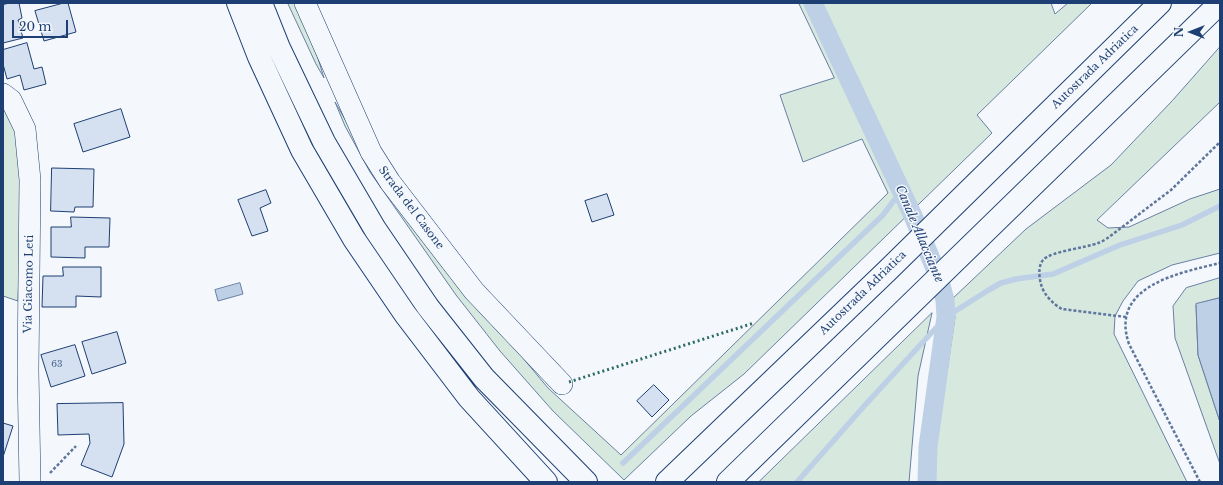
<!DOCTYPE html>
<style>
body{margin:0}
#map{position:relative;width:1223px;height:485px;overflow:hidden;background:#f4f7fb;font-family:"Libre Baskerville",serif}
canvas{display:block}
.frame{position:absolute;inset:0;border:4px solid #1d3f73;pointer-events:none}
.north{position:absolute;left:1171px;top:12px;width:40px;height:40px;-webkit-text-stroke:3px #f4f7fb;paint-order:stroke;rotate:270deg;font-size:11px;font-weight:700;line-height:16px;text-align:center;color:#1d3f73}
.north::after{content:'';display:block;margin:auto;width:14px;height:18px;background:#1d3f73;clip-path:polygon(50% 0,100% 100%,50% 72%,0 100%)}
.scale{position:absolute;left:12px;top:20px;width:56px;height:18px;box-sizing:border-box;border:2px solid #1d3f73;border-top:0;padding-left:5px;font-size:12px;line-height:14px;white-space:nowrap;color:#1d3f73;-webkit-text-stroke:3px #f4f7fb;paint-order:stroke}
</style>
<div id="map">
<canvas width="1223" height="485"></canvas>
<div class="frame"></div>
<div class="north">N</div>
<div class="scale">20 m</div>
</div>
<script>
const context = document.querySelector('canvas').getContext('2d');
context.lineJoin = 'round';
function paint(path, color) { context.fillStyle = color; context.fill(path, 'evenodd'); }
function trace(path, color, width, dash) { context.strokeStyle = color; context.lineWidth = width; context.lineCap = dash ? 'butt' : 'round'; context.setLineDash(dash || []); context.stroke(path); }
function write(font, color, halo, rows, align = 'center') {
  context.font = font + ' "Libre Baskerville",serif'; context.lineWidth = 3; context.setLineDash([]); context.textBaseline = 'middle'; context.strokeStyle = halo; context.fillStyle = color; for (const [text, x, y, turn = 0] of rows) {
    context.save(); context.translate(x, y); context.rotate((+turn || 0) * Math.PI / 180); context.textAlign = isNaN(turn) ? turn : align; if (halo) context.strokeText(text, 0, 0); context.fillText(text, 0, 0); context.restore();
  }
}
const green = new Path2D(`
 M288,3H295L296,5L317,55L324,78L316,64Z
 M799,3H1051L1055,14L1068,3H1092L977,115L992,133L744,374L691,416L624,480L553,411L500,351L456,295L370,172L345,126L335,102L375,171L507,339L548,388L621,455L888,193L862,139L803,162L780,95L834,78Z
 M1220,47V102L1097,220L1108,228L1129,227L1190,199L1220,189V253L1172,265L1138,281L1123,301L1115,316L1114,334L1187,482H934L936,447L955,317L950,301L1026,229L1111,165L1172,101Z
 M3,104L17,133L22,184L18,301L3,296Z
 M1220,278V298L1196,305L1198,355L1220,422V464L1175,338L1173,306L1186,288Z
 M932,313L918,376L909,482H759Z`);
const water = new Path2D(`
 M240,283L243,294L218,301L215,290Z
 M1220,298V422L1198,355L1196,304Z`);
const stream = new Path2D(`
 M623,463L883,215L901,191
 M797,482L866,404L946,317L987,291L1001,283L1016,279L1053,274L1120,245L1182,225L1220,206`);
const canal = new Path2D(`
 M813,3L913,216L939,278L945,300L946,317L928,447L927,482`);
const building = new Path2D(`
 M10,3H19L22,18L18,20L23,38L3,43V5Z
 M64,3H68L76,32L44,41L35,11Z
 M27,43L34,69L42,67L46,84L24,90L20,75L7,79L3,64V50Z
 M121,109L130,137L83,152L74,124Z
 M52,168L94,169L93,207H75L74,212L51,211Z
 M266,190L271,203L260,208L268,231L252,236L238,200Z
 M607,194L614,215L592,222L585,201Z
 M71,217L110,218L109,247H85V258L51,257V227H71Z
 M63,267H101V297L76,296V307H42L43,276H63Z
 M117,332L126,363L92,374L82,342Z
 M75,345L85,376L51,387L41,355Z
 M654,385L669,400L652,417L637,401Z
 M123,403L124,444L112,477L81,465L90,443L89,434L58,435L57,404Z
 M3,423L13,426L3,457Z`);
const path = new Path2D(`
 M1126,317L1062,309C1054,305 1043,294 1041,284C1039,277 1038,266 1043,260C1051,251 1086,248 1098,243C1102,242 1106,239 1109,237L1171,190L1220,142
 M50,473L76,446
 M1200,482L1129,344C1109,286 1179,273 1220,263`);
const minor = new Path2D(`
 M305,3L371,152L390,182L474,291L562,384
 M3,94L11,100L25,129L30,180L28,370L30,482`);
const highway = new Path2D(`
 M238,3L259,57L302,150L354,239L405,314L469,398L546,482
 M261,3L279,48L324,142L375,229L428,307L484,378L586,482
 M667,482L887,271L1160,3
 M728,482L1220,3`);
const hedge = new Path2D(`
 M569,382L754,323`);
const numberNames = [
 ["63",57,364]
];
const streetNames = [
 ["Autostrada Adriatica",1095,67,-44],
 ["Strada del Casone",411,208,53],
 ["Via Giacomo Leti",29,284,-89],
 ["Autostrada Adriatica",863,293,-44]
];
const waterNames = [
 ["Canale Allacciante",919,234,67]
];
paint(green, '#d7e8df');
trace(green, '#687fa3', 1);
paint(water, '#bed0e5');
trace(water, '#687fa3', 1);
trace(stream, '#bed0e5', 5.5);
trace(canal, '#bed0e5', 19);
paint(building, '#d5e0f0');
trace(building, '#1d3f73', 1);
trace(minor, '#1d3f73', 22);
trace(highway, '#1d3f73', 24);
trace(path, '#5e769c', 2.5, [3, 2]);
trace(minor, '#f4f7fb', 21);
trace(highway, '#f4f7fb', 22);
trace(hedge, '#2c6c60', 3, [2, 3]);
write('9px', '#4b6792', null, numberNames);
write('11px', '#1d3f73', '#f4f7fb', streetNames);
write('italic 12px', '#1d3f73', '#f4f7fb', waterNames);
</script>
